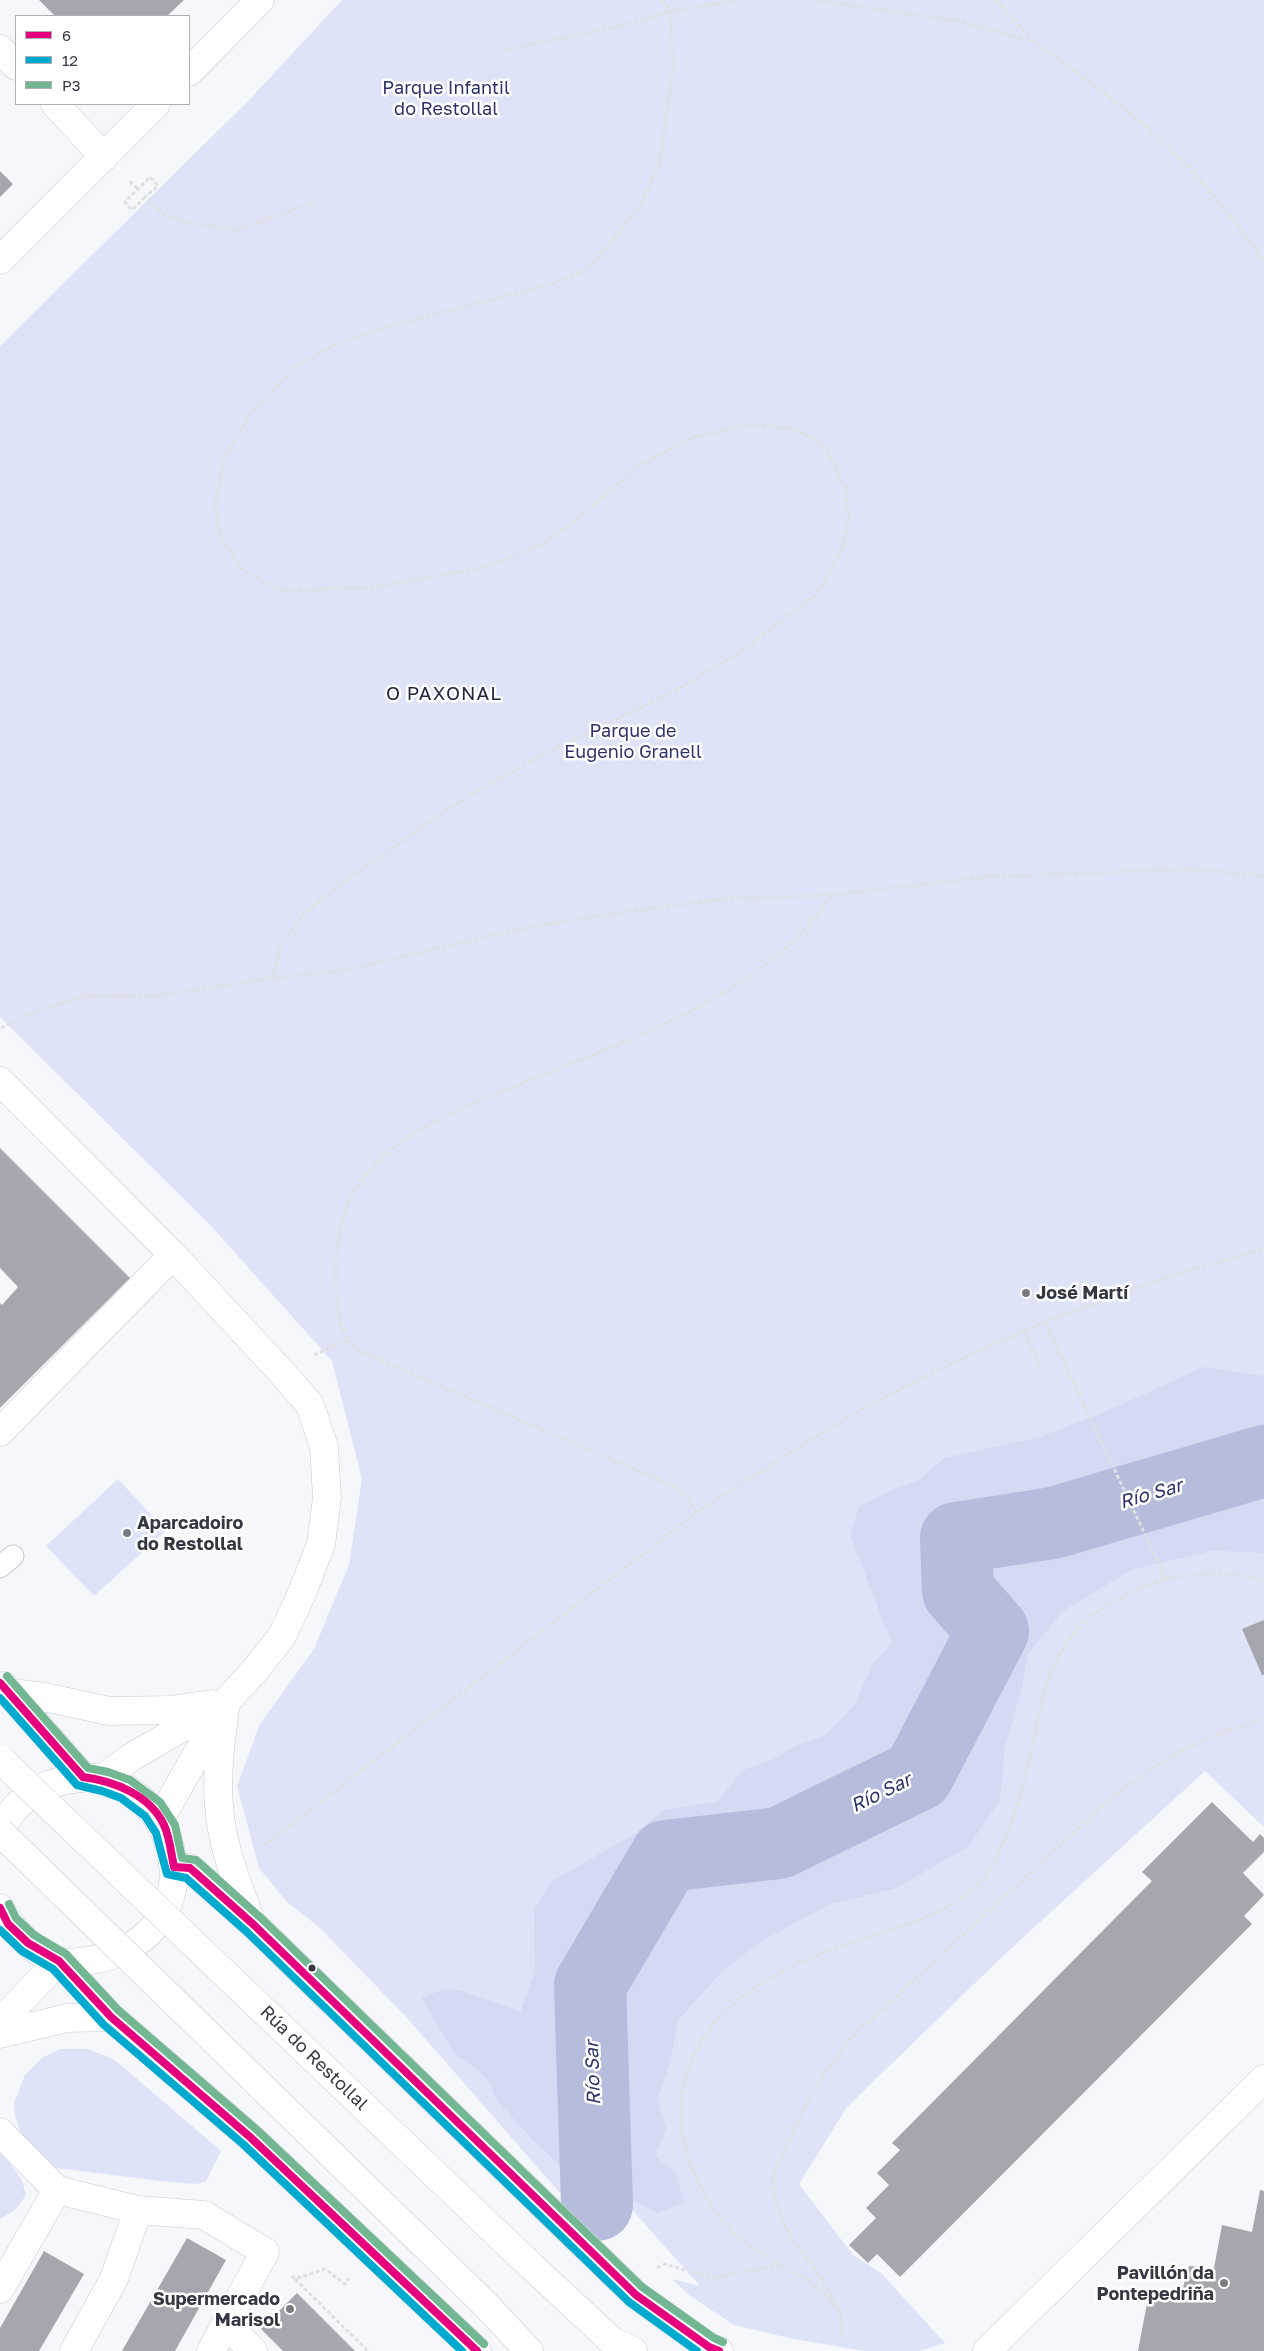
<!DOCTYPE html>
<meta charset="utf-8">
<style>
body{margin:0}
#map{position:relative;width:1264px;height:2351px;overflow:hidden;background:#f6f7fb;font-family:"Golos Text",sans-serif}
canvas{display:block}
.legend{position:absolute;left:15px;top:15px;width:175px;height:90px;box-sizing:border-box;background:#fff;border:1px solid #aeafb4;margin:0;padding:6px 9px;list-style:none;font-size:15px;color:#353743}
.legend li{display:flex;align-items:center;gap:10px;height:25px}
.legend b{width:25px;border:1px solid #aeafb4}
</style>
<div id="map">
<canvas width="1264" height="2351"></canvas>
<ul class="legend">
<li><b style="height:6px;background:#e5007d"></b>6</li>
<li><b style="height:6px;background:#00a9ce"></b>12</li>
<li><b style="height:6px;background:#72b692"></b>P3</li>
</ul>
</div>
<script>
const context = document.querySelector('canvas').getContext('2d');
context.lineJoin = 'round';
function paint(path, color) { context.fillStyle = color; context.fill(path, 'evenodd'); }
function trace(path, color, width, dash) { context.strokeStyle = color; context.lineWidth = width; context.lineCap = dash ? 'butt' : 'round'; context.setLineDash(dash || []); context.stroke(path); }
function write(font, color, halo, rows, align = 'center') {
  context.font = font + ' "Golos Text",sans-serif'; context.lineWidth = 5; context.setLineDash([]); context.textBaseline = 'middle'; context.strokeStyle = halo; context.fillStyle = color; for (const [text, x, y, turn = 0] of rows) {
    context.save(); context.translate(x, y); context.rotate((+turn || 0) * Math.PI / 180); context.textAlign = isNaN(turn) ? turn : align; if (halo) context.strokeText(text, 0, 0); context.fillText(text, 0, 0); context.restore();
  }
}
const green = new Path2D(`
 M342,0H1264V1827L1205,1771L1004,1955L847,2107L799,2184L853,2255L881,2273L945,2343L919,2351H864L789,2338L734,2325L689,2295L672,2279L700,2286L625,2202L559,2192L408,2019L319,1927L287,1902L259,1868L237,1786L260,1724L314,1649L349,1565L362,1479L332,1361L211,1226L0,1017V346L250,99Z
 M118,1479L166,1531L94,1596L46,1546Z
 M60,2049H88L115,2060L221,2151L206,2181L197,2184L169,2182L48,2167L25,2146L15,2116L14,2103L25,2075L42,2058Z
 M0,2150L22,2180L26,2195L16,2209L0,2219Z`);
const forest = new Path2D(`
 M1203,1367L1264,1376V1554L1255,1552L1211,1551L1131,1570L1063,1611L1028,1654L1021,1691L1005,1747L1000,1800L968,1847L894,1889L830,1904L762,1941L723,1970L679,2019L669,2065L658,2099L666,2129L655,2156L676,2173L684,2202L657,2213L608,2187L579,2183L534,2141L496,2100L490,2083L477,2069L456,2056L421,1998C428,1996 436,1991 444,1990C461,1986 501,2007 521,2011L535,1970L534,1910L551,1882L636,1833L664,1810L717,1802L743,1770L772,1760L795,1746L826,1735L854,1705L874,1662L892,1644L850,1535L859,1507L887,1492L920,1479L944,1458L1040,1437L1103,1413Z`);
const river = new Path2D(`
 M597,2205L590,1985L666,1856L779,1843L918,1775L993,1631L958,1591L956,1538L1053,1523L1264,1461`);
const building = new Path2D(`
 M39,0H184L167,16H55Z
 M0,171L13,184L0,197Z
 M0,1148L130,1278L0,1408V1303L2,1305L18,1287L0,1268Z
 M1264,1620V1675H1262L1242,1629Z
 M1212,1802L1253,1842L1260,1834L1264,1838V1852L1243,1873L1264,1895L1244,1916L1252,1924L900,2277L877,2254L868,2263L849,2245L876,2218L866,2208L889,2185L877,2173L900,2150L892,2143L1152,1881L1142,1872Z
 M1260,2190L1264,2191V2351H1138L1148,2298L1179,2302L1189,2266L1214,2268L1222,2225L1252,2232Z
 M187,2238L226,2260L175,2351H122Z
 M44,2251L84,2274L39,2351H0V2328Z
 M297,2293L355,2351H283L261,2329Z`);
const path = new Path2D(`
 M662,0L671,11L673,71L659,166L638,210L588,269L552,284L378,329L329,348L295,367L252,412L225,456L215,506L221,537L244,572L283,591L378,587L486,567L539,546L573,522L640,465L694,437L752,424L798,430L826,448L845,487L849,518L843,548L816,595L740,652L678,689L536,758L454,805L352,876L305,913L280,945L273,978L346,970L520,929L624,912L723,899L833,895L985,877L1192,869L1264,876
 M814,0L959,21L1034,42
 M996,0L1035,42L1106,94L1142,123L1189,167L1237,224L1264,261
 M507,50L628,24L671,11L739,0
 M130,181L138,189
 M145,197L132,210L125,202L150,177L158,186L145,197L165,215L188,223L236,230L316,202
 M1,1028L36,1011L86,996H152L273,978
 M1045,1322L1166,1579
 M1024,1331L1041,1368
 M314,1355L347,1340
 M696,1513L688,1498L673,1486L355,1349C335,1326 336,1300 336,1271C334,1154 432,1120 523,1083C583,1058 647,1036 703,1004C737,985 774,962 801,933C812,921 822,908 832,896
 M263,1846L696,1513L797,1448L884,1397L950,1364L1045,1322L1170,1276L1264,1249
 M657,2268L665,2264L711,2278L779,2265
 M292,2276L295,2279L325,2269L345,2284L349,2278
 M295,2279L368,2351
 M835,2303L814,2267L790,2237L774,2197L773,2175L811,2094L849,2040L1116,1794L1170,1757L1217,1734L1264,1719
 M840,2310L842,2337
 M840,2311C830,2299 819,2287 806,2279C776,2261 740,2245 718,2216C690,2176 671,2123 686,2075C710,1996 794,1961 866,1938C911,1923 961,1910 990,1869C999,1855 1005,1838 1011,1822C1052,1718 1022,1631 1151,1584C1185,1572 1230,1569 1264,1581`);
const lane = new Path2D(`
 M0,1567L13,1556`);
const street = new Path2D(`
 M0,49L16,66
 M189,72L260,0
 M55,104L104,157
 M0,260L156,104
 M0,1081L173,1255L285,1376L310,1405L324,1447L327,1498L321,1544L302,1593L282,1636L256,1669L226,1702L130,1758L102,1779
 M0,1432L173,1255
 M4,1686L83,1777
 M11,1693L44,1697L109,1711L170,1710L212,1704
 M226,1702C221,1739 215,1778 220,1816C224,1851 238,1886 250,1919
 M160,1819L217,1719
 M0,1831C16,1798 44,1781 81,1778C104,1775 130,1788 146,1804C161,1820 168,1835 172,1857C182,1912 143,1952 91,1960C82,1962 66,1964 57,1961C33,1951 12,1931 0,1908
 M174,1867L190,1868L254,1925L636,2295L709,2347L719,2351
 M59,1961L111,2017L250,2137L477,2351
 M0,2022L59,1961
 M0,2034L67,2018L111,2017
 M0,2132L57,2190L138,2210L204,2215L265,2252L211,2351
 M0,2289L57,2190
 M226,2324L253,2351
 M74,2351L114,2279L138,2210
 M987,2351L1264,2079`);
const primary = new Path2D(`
 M529,2264L612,2341L633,2351
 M484,2303L529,2351`);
const primaryBridge = new Path2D(`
 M0,1759L529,2264
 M0,1832L484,2303`);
const bus1 = new Path2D(`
 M0,1683L83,1777
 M83,1777C114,1781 150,1795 164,1825C170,1838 171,1853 174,1867
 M174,1867L190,1868L254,1925L636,2295L709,2347L719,2351
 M0,1908L8,1924L28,1943L59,1961L111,2017L250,2137L477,2351`);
const bus2 = new Path2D(`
 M0,1698L77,1785L102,1791L121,1798L145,1816L156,1833L167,1874L186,1878L247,1932L629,2302L697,2351
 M0,1930L22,1951L53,1969L104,2025L243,2144L462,2351`);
const bus3 = new Path2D(`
 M7,1676L88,1768L108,1772L130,1780L160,1802L175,1825L182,1858L196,1860L261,1918L642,2287L714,2338L723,2342
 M9,1904L16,1918L34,1935L66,1954L118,2010L257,2130L484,2344`);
const markers = [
 [1026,1293,5,"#797a83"],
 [127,1533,5,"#797a83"],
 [312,1968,4.5,"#353743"],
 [1224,2283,5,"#797a83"],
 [290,2309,5,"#797a83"]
];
const parkNames = [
 ["Parque Infantil",446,88],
 ["do Restollal",446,109],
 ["Parque de",633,731],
 ["Eugenio Granell",633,752]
];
const poiNames = [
 ["José Martí",1036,1293],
 ["Aparcadoiro",137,1523],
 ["do Restollal",137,1544],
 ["Pavillón da",1214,2273,"right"],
 ["Pontepedriña",1214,2294,"right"],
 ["Supermercado",280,2299,"right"],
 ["Marisol",280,2320,"right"]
];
const streetNames = [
 ["Rúa do Restollal",314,2058,44]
];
const neighbourhoodNames = [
 ["O PAXONAL",444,694]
];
const waterNames = [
 ["Río Sar",1151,1494,-16],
 ["Río Sar",881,1793,-26],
 ["Río Sar",593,2073,-92]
];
paint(green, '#dee3f7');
paint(forest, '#d5daf4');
trace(river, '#b6bcdb', 72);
paint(building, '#a6a7ae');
trace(lane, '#c9cad2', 23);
trace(street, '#c9cad2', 29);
trace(primary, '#c9cad2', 29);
trace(path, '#dfe0e2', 3, [4, 2.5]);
trace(lane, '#fefefe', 21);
trace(street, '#fefefe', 28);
trace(primary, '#fefefe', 28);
trace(primaryBridge, '#c9cad2', 29, []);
trace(primaryBridge, '#fefefe', 28);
trace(bus1, '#e5007d', 8);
trace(bus2, '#00a9ce', 8);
trace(bus3, '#72b692', 8);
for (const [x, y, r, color] of markers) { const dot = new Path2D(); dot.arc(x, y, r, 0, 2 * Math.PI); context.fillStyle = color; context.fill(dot); trace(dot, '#fff', 2); }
write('18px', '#2d3368', '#fff', parkNames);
write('bold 18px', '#353743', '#fff', poiNames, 'left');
write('18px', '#353743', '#fff', streetNames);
context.letterSpacing = '1px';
write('19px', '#24293f', '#fff', neighbourhoodNames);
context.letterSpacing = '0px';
write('italic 19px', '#2e356a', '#fff', waterNames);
</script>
